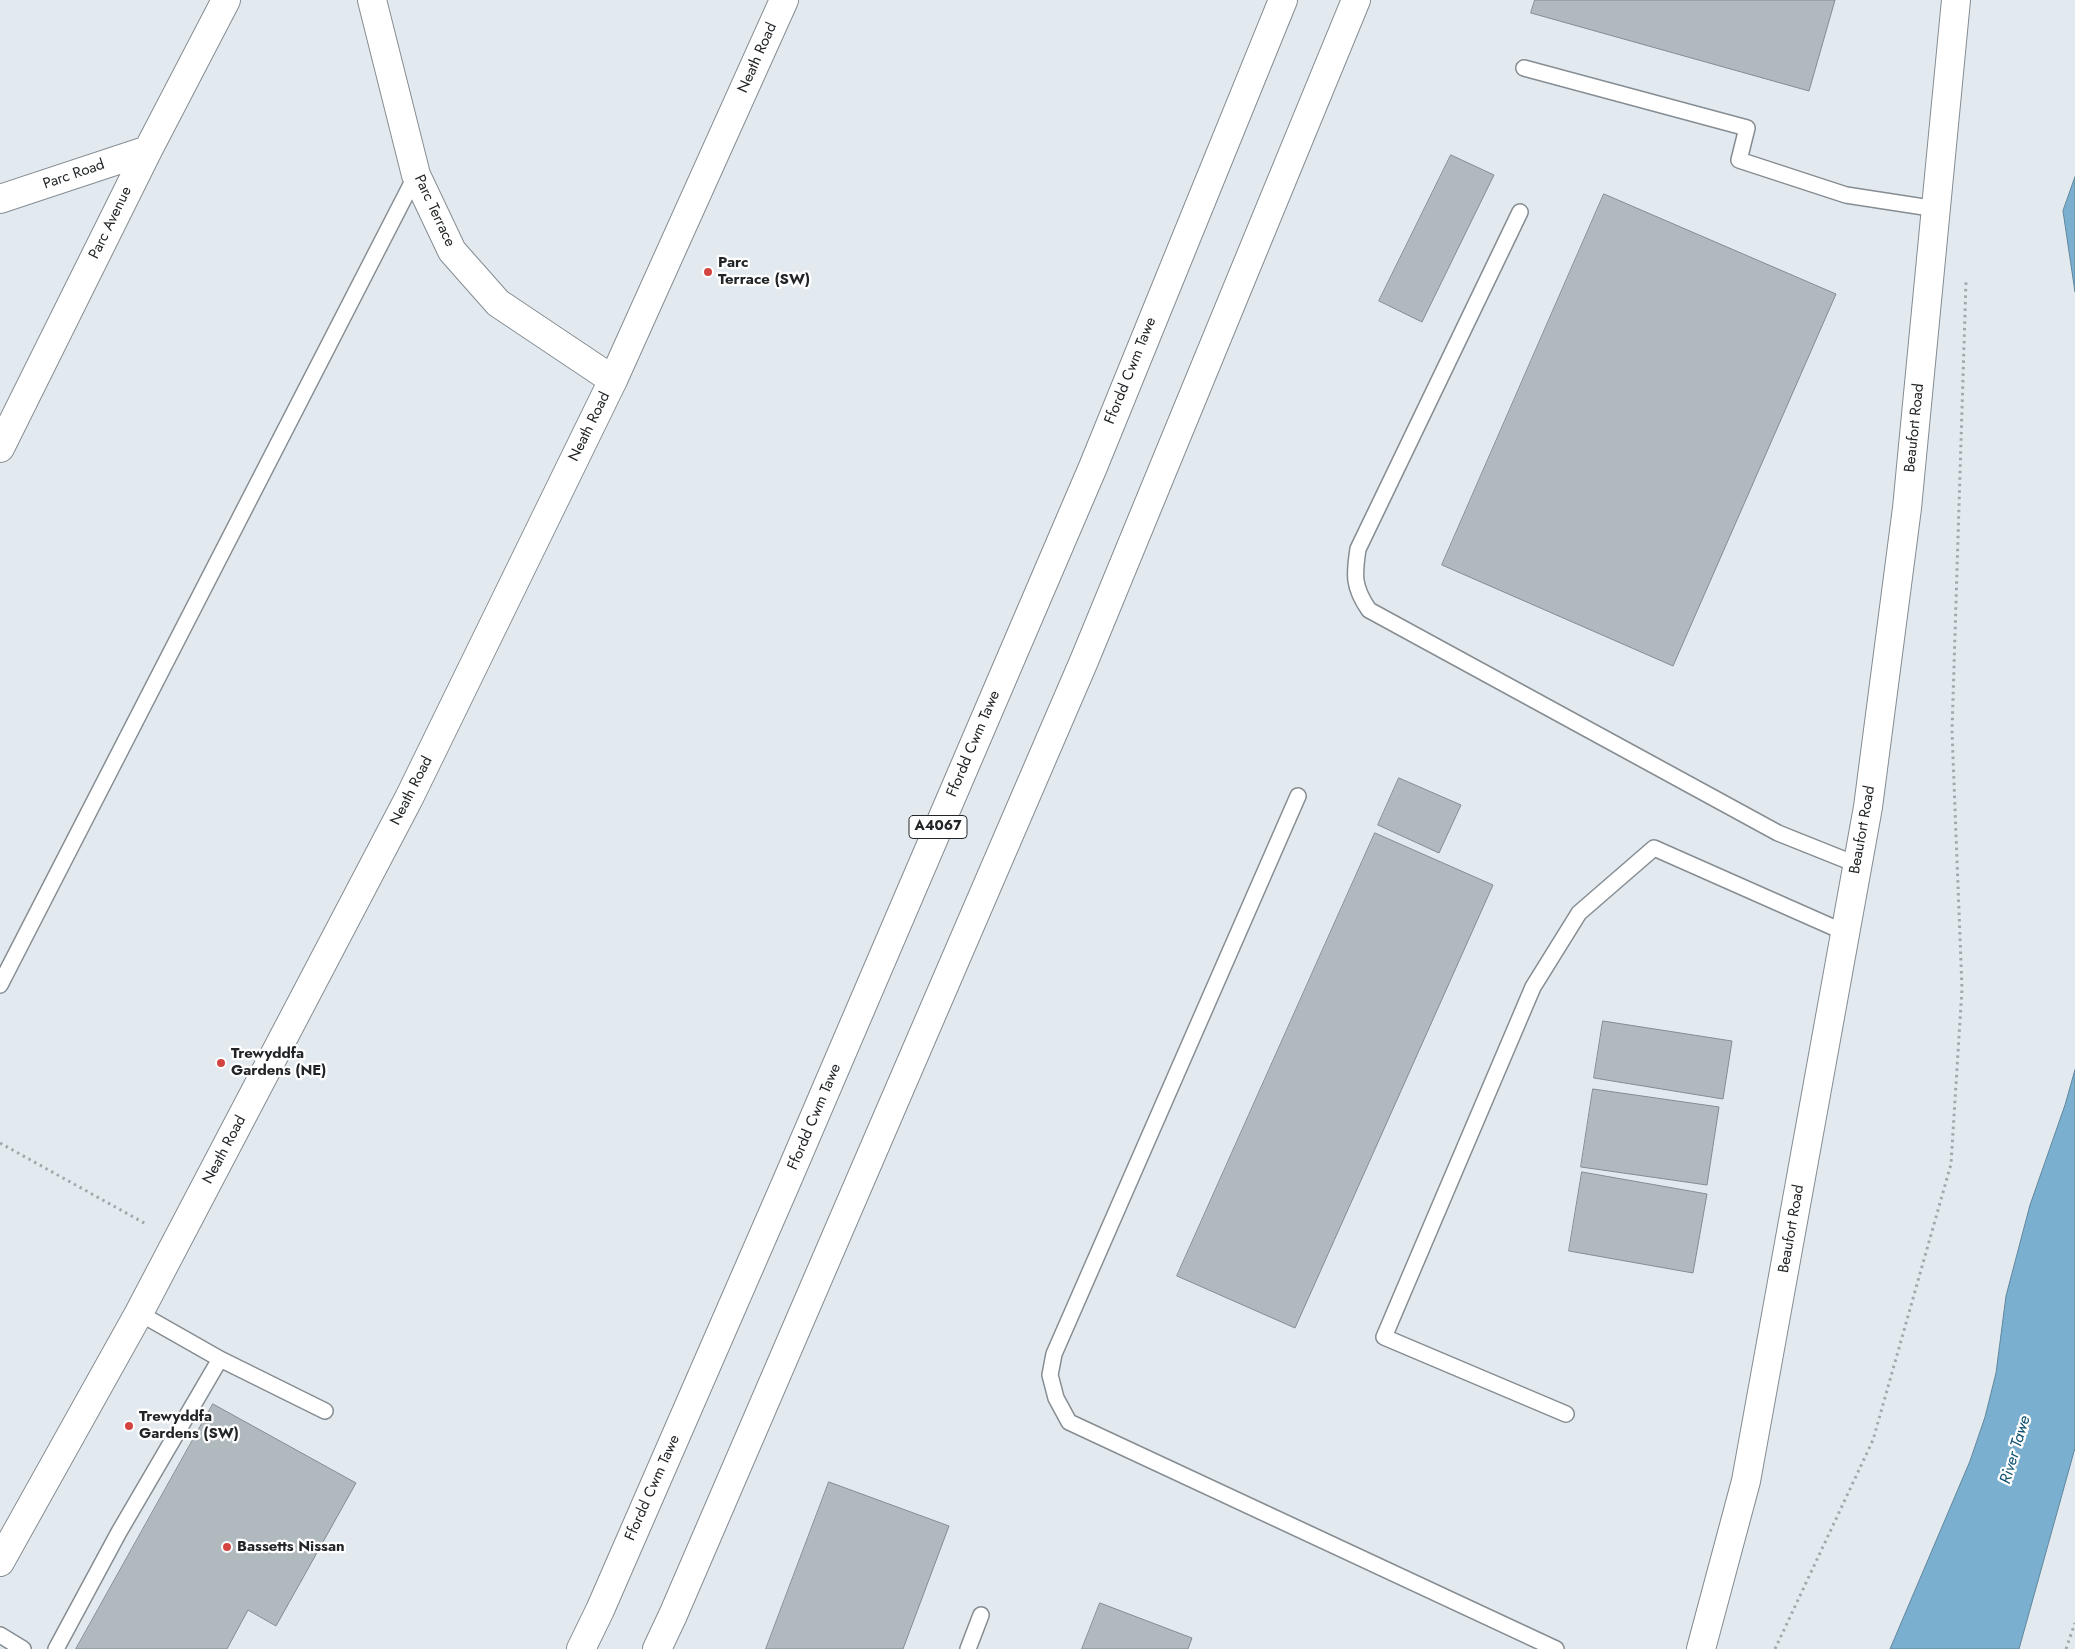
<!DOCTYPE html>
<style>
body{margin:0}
canvas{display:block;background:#e2eaf0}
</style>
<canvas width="2075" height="1649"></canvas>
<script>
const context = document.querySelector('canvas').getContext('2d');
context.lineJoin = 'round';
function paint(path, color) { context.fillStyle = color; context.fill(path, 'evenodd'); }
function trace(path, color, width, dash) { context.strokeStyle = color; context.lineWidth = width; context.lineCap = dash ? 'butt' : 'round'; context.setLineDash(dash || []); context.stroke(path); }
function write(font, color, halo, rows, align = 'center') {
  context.font = font + ' Jost,sans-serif'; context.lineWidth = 4.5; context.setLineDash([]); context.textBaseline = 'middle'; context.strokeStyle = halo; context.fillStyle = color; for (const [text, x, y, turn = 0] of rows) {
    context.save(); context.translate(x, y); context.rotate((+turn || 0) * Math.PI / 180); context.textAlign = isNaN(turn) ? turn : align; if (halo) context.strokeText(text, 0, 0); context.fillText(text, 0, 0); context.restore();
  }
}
const water = new Path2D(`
 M2075,177V292L2063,211Z
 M2075,1070V1448L2019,1649H1890L1970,1461L1985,1417L1996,1373L2006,1296L2030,1205L2065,1105Z`);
const building = new Path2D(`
 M1535,0H1835L1809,91L1531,13Z
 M1451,155L1494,175L1422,322L1379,301Z
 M1604,194L1836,294L1673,666L1442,565Z
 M1399,778L1461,805L1439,853L1378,825Z
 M1375,833L1493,885L1295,1328L1177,1276Z
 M1603,1021L1732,1041L1723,1099L1594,1078Z
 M1593,1089L1719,1107L1707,1185L1581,1167Z
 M1582,1172L1707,1194L1693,1273L1569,1251Z
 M213,1404L356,1483L276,1626L248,1610L227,1649H76Z
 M829,1482L949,1526L903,1649H766Z
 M1100,1603L1192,1638L1188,1649H1082Z`);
const path = new Path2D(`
 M0,1143L146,1224
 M1775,1649L1873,1440L1951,1164L1962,989L1952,731L1966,281
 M2066,1649L2075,1623`);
const lane = new Path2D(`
 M1524,68L1747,128L1739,160L1846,195L1937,209
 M1520,212L1358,549C1354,575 1353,587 1369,610L1778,833L1858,865
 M1298,796L1054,1354L1050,1375L1056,1398L1069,1422L1556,1649
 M0,985L416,175
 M139,1313L220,1359L325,1411
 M1566,1414L1384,1337L1533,987L1579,913L1654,848L1846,933
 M0,1635L23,1649
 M56,1649L119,1532L220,1359
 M968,1649L981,1615`);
const street = new Path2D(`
 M372,0L416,175L452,251L498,303L613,380
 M0,199L148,150
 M0,448L148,150L226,0
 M1701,1649L1746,1481L1868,807L1907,508L1956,0`);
const secondary = new Path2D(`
 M0,1562L139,1313L409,798L613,380L784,0`);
const primary = new Path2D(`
 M581,1649L600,1610L786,1183L1093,467L1283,0
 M657,1649L673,1615L1084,661L1356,0`);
const markers = [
 [708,272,5,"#d34441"],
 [221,1063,5,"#d34441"],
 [129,1426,5,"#d34441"],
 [227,1547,5,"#d34441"]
];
const shields = [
 [938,827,58]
];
const shieldNames = [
 ["A4067",938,827]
];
const streetNames = [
 ["Neath Road",758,58,-66],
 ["Parc Road",74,175,-19],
 ["Parc Terrace",434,211,65],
 ["Parc Avenue",111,223,-64],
 ["Ffordd Cwm Tawe",1131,371,-68],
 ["Neath Road",590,427,-64],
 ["Beaufort Road",1915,428,-84],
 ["Ffordd Cwm Tawe",974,744,-67],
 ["Neath Road",412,791,-63],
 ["Beaufort Road",1863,830,-80],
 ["Ffordd Cwm Tawe",815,1117,-67],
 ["Neath Road",225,1150,-62],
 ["Beaufort Road",1792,1229,-80],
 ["Ffordd Cwm Tawe",653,1488,-66]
];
const poiNames = [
 ["Parc",718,263],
 ["Terrace (SW)",718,280],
 ["Trewyddfa",231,1054],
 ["Gardens (NE)",231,1071],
 ["Trewyddfa",139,1417],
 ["Gardens (SW)",139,1434],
 ["Bassetts Nissan",237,1547]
];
const waterNames = [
 ["River Tawe",2016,1450,-73]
];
paint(water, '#7aafcf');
trace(water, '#60869d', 1);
paint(building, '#b0b9be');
trace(building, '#848c91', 1);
trace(lane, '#858d93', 18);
trace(street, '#858d93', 30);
trace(secondary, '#858d93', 30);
trace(primary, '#858d93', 30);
trace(path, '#a2a9ad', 3, [2.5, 4]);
trace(lane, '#fff', 15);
trace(street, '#fff', 28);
trace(secondary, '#fff', 28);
trace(primary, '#fff', 28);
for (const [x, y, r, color] of markers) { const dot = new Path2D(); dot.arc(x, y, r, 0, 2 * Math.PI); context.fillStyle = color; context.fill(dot); trace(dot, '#fff', 2); }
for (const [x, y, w] of shields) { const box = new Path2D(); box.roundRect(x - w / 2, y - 11.5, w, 23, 4); context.fillStyle = '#fff'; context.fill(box); trace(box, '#222527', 1); }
write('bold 14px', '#222527', null, shieldNames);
write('15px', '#222527', '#fff', streetNames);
write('bold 15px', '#222527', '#fff', poiNames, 'left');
write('italic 16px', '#0e5171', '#fff', waterNames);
</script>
